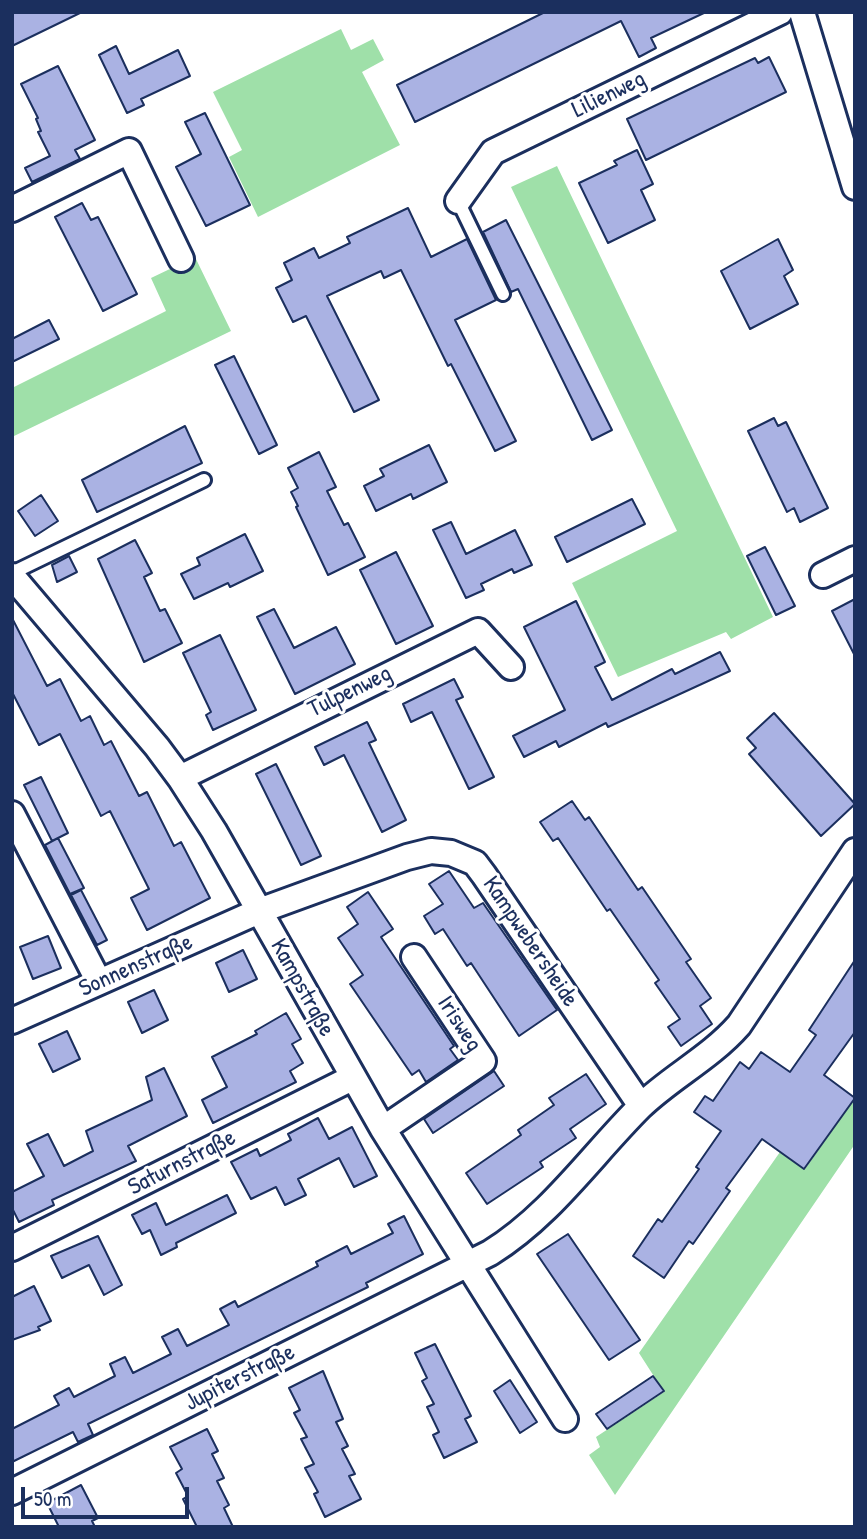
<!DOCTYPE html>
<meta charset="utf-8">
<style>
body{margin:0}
#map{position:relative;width:867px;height:1539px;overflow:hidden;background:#fff;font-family:"Patrick Hand",sans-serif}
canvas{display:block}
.frame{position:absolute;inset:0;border:14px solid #1b2f5e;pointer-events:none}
.scale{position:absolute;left:21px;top:1487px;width:168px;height:32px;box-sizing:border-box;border:4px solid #1b2f5e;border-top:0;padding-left:9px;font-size:21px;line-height:24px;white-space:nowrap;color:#1b2f5e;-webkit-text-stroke:5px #fff;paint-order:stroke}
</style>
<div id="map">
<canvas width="867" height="1539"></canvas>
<div class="frame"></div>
<div class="scale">50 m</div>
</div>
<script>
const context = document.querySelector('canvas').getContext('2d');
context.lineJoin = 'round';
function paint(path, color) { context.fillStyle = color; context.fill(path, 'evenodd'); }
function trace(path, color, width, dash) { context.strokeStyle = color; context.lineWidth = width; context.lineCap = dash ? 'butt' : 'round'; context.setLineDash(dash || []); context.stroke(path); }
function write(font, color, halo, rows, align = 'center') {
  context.font = font + ' "Patrick Hand",sans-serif'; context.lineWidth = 6; context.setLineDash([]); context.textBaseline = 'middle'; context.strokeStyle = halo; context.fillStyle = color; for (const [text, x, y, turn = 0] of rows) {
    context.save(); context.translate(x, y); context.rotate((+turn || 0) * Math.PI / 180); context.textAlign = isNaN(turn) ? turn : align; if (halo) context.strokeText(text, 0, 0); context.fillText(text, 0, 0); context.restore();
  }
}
const green = new Path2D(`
 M341,29L351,50L373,39L384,60L362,72L400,145L258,217L229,157L242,150L213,92Z
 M557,166L773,617L731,639L726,632L618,677L572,583L677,531L511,187Z
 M195,257L231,331L12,437V388L166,311L151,278Z
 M855,1098V1144L615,1495L589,1455L600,1447L596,1437L664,1392L639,1353L780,1152L805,1169Z`);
const building = new Path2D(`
 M12,12H82L12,46Z
 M545,12H706L651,38L656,48L639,57L621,21L415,122L397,85Z
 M116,46L129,74L178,50L190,76L141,99L144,105L127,113L99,55Z
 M769,57L786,92L646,160L627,119L755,58L758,63Z
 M58,66L95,140L75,150L80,159L32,182L25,168L50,156L38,132L41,131L36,119L38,118L21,84Z
 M205,113L250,205L206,226L176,167L201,154L185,122Z
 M637,150L653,184L641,190L655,220L608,243L579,183L617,165L614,161Z
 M82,203L91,220L98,217L137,294L103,311L55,217Z
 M408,208L431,257L467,239L496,300L455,320L516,441L495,451L451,364L448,366L401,270L384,278L381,271L327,296L379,400L354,412L306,316L293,322L276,288L292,280L284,263L314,248L319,258L350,243L347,237Z
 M506,220L612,430L592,440L518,289L511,292L483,232Z
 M778,239L793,270L784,276L798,304L750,329L721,271Z
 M49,320L59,339L12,362V339Z
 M234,356L277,445L259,454L215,365Z
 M774,418L778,426L786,422L828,508L800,522L794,508L787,512L748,431Z
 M185,426L202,463L97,512L82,480Z
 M429,445L447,482L413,499L411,494L376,511L364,486L384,476L380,469Z
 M319,452L336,487L327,491L344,525L348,523L365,557L328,575L296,507L298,506L291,492L298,488L288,468Z
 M41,495L58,521L35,536L18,511Z
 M632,499L645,524L567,562L555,537Z
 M451,522L466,554L515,530L532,565L514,573L512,569L481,584L484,590L466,598L433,530Z
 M245,534L263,571L230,587L228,583L194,599L181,574L200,565L197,558Z
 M135,540L152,573L144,577L160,611L165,609L182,643L144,662L98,559Z
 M765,547L795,606L776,615L747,556Z
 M396,552L433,626L396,644L360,570Z
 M69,556L77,572L57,582L52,565Z
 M855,599V656L832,611Z
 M576,601L605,662L595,667L612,700L672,669L675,674L720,652L730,671L608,727L606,723L559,747L556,741L524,757L513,736L565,710L524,627Z
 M274,609L294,648L336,627L355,664L295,694L257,617Z
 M12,618L47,686L60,679L81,721L90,716L104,745L111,741L139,796L147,792L174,846L181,842L210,898L147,930L131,898L149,889L110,811L101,816L60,734L39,745L12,692Z
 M220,635L256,710L213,730L206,715L211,712L183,653Z
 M454,679L463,697L456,700L494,777L469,789L432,712L411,722L403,704Z
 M774,713L855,804L821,836L749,754L756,748L747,738Z
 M367,722L376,740L369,743L406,820L382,832L344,755L324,765L315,747Z
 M276,764L321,856L301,865L256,774Z
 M41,777L68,833L52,841L24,785Z
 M572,801L585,820L589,817L638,890L642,887L691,959L686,962L711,998L700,1006L712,1024L681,1046L668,1027L680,1019L655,983L659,980L610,909L607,911L558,838L553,841L540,822Z
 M58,838L84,888L70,894L45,845Z
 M449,871L474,908L483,903L557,1010L519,1036L471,963L467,966L443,929L435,934L424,916L443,904L429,884Z
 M81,890L107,940L97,945L71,895Z
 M368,892L393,929L381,937L454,1046L450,1049L458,1060L426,1082L419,1070L412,1075L350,984L363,975L338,938L358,924L347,907Z
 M48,936L61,968L33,979L20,947Z
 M243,950L257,979L229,992L216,963Z
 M855,960V1032L824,1075L855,1098L804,1169L762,1139L726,1188L730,1191L693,1244L689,1241L664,1278L633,1256L658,1219L662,1222L699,1169L696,1167L721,1131L694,1112L705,1096L713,1101L740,1062L749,1069L761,1052L790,1072L816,1035L809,1030Z
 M154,990L168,1020L142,1033L128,1002Z
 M286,1013L301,1039L292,1044L303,1063L290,1071L296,1082L213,1123L202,1100L227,1087L212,1057L257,1034L255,1031Z
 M67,1031L80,1059L53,1072L39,1044Z
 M164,1068L187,1116L128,1146L136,1161L52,1200L54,1205L19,1222L12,1208V1192L44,1176L27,1144L48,1134L64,1166L93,1151L86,1131L152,1100L146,1077Z
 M494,1071L504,1086L433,1133L424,1119Z
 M586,1074L606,1104L570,1129L576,1138L540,1162L543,1167L487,1204L466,1173L521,1135L518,1130L554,1105L549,1098Z
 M318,1118L329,1139L352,1127L377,1176L354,1187L339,1158L298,1179L306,1195L285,1205L276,1187L251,1199L231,1162L257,1149L260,1156L291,1140L288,1134Z
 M227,1195L236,1213L176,1243L177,1247L161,1255L150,1230L142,1234L132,1215L156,1203L166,1225Z
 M404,1216L423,1254L366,1283L368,1287L88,1424L93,1435L78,1442L73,1432L12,1462V1429L59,1405L54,1396L69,1388L74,1397L115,1376L110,1364L125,1357L133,1373L171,1354L162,1337L178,1329L187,1346L229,1325L220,1309L235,1301L238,1307L318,1266L316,1262L347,1246L351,1254L393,1233L388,1224Z
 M568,1234L640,1340L609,1360L537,1254Z
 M98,1236L122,1285L104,1295L89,1265L62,1278L51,1256Z
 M34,1286L51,1321L38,1327L40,1330L12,1340V1297Z
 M435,1344L471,1416L465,1419L477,1442L444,1458L433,1435L439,1432L427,1407L434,1404L422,1381L427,1378L415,1353Z
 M323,1371L343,1419L336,1422L348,1446L342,1449L355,1474L349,1476L361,1499L325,1517L314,1494L318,1492L305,1468L314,1464L301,1439L307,1437L294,1413L300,1410L289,1388Z
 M653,1376L664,1391L607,1429L596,1414Z
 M510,1380L537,1422L520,1433L494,1391Z
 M207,1429L218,1451L212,1454L224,1478L217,1481L229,1505L224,1508L233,1527H197L183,1499L188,1496L176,1473L182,1469L170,1447Z
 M81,1485L98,1518L92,1521L95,1527H59L47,1503Z`);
const service = new Path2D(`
 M458,201L503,294
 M12,573L204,480`);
const minor = new Path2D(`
 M802,12L855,187
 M458,201L493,152L780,12
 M12,209L129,151L181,259
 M823,575L855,559
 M12,576L157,747L180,778L214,831L383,1129L565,1419
 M180,778L478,631L511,667
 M12,814L99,982
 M12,1021L259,911L407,857L431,851L451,853L475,863L484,875L641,1106
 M383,1129L483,1061L414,957
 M12,1248L352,1078
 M12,1492L490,1253C551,1215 590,1157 640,1107C671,1077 710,1058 739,1025L855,851`);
const streetNames = [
 ["Lilienweg",609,95,-26],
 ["Tulpenweg",350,692,-26],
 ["Kampwebersheide",530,942,56],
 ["Sonnenstraße",136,966,-24],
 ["Kampstraße",302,988,61],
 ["Irisweg",459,1024,57],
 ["Saturnstraße",182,1163,-27],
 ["Jupiterstraße",240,1378,-27]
];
paint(green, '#9fe0a9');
paint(building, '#aab2e3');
trace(building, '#1b2f5e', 2);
trace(service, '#1b2f5e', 18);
trace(minor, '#1b2f5e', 30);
trace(service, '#fff', 12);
trace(minor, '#fff', 24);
write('24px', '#1b2f5e', '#fff', streetNames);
</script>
